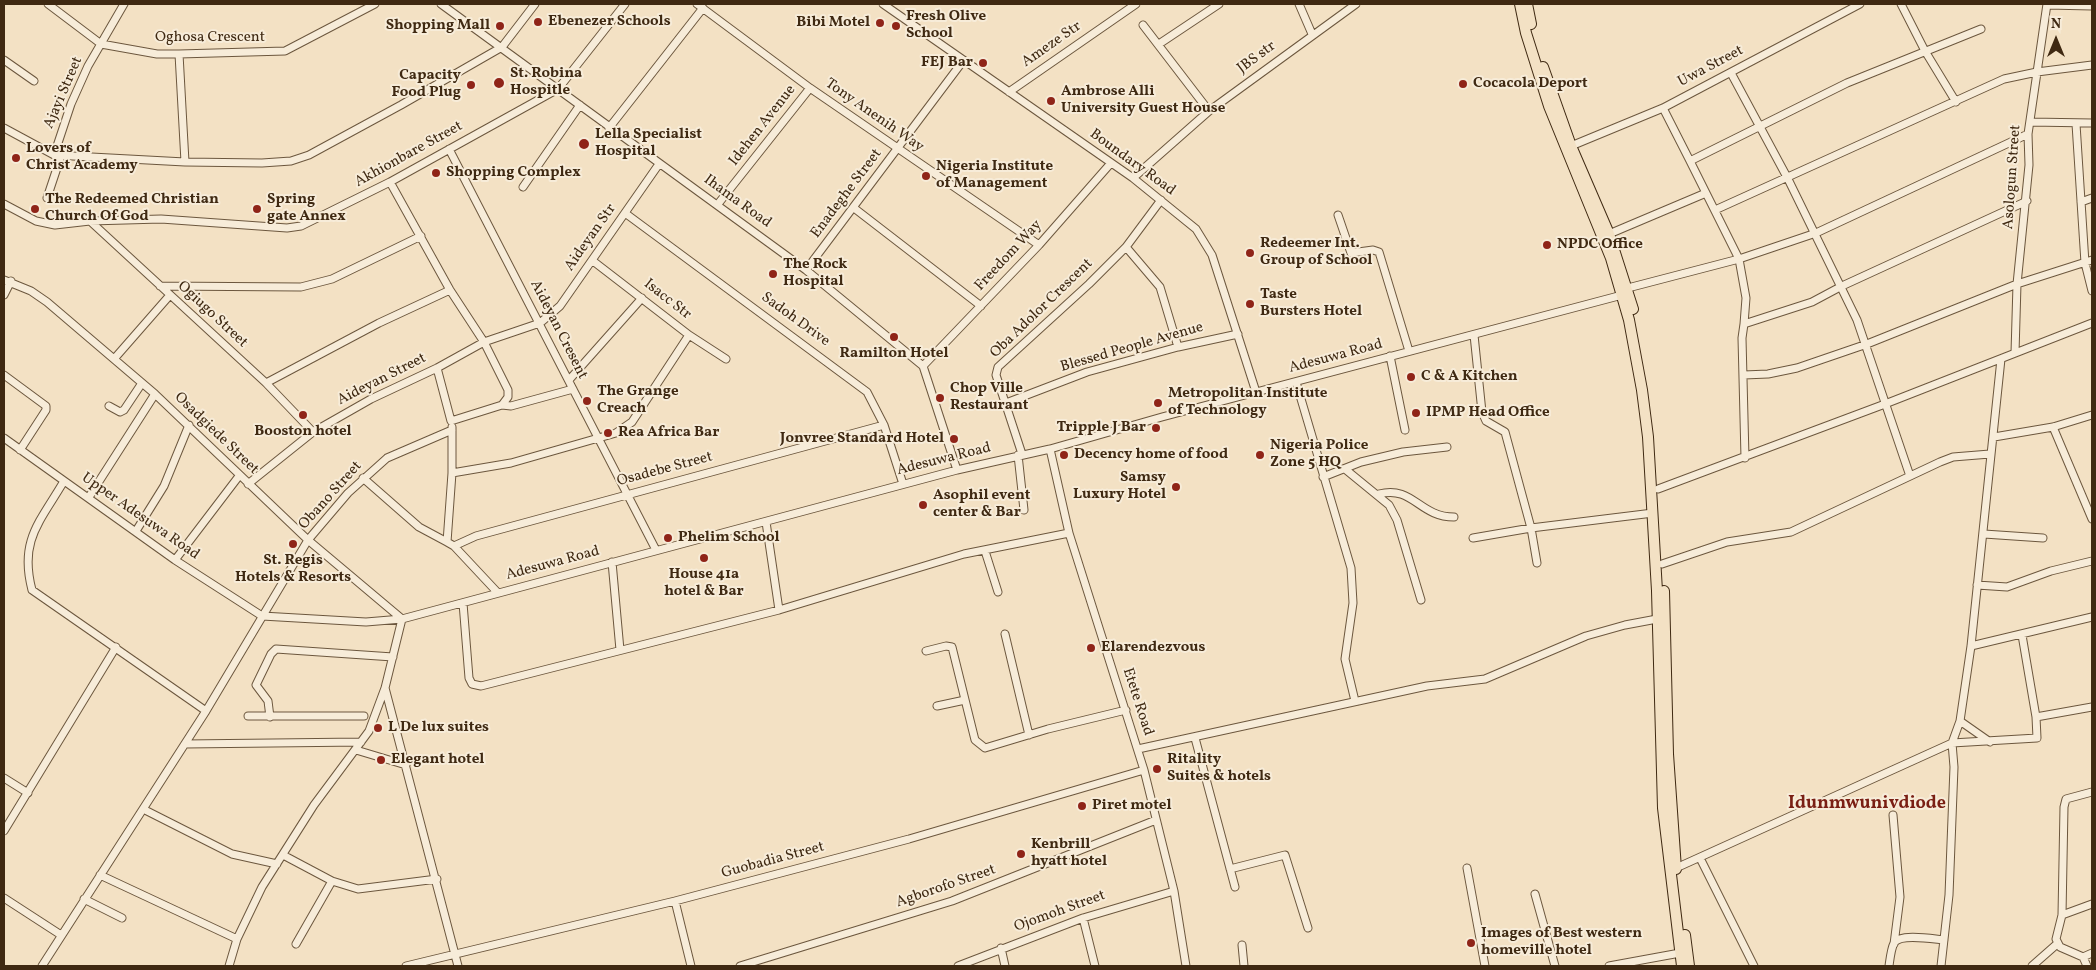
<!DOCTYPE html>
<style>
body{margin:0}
#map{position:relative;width:2096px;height:970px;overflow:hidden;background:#f3e1c4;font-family:Vollkorn,serif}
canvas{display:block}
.frame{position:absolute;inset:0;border:5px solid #3f2912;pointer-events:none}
.north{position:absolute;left:2031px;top:15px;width:50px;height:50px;-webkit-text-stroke:4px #f7ecd9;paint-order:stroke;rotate:0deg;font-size:14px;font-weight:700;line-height:20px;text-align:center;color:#3f2912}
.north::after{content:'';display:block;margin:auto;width:18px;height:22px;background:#3f2912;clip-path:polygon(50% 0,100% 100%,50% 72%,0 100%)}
</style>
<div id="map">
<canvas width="2096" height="970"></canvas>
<div class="frame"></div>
<div class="north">N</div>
</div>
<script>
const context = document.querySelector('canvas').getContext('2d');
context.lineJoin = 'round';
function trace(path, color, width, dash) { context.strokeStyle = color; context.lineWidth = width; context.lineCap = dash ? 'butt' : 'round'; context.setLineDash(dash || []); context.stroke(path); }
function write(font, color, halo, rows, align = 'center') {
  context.font = font + ' Vollkorn,serif'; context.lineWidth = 4; context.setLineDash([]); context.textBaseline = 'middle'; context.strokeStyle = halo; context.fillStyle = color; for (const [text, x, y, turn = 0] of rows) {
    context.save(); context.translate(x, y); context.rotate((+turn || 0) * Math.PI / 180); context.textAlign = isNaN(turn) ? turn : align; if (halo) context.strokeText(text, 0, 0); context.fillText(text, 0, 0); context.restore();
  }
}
const minor = new Path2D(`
 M48,4L101,44L157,54H179L285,51L375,4
 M441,4L806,270L923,366L957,470
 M697,4L810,88L1039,245
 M883,4L1133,178L1196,229L1212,255L1256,392
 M1299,4L1312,34
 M1901,4L1925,51L1956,102
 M2047,5L2092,6
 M1143,25L1209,111
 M1159,44L1219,4
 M179,54L185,162
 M4,60L34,81
 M1731,73L1788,179L1857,320L1910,476
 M1009,92L1136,4
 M1663,108L1690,161
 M2030,122L2092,123
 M2076,124L2085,263L2092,291
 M4,128L54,155L185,162L262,163L291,161L309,155L401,105L502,47L535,4
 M609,128L703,8
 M1571,146L1663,108L1860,4
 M449,149L656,550
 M54,155L71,104L88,66L124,4
 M1133,178L1209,111L1356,4
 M390,182L450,290L484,342L508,390V397L502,405L451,421L437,368
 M523,187L580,105
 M47,198L61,156
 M2081,202L2092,198
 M4,204L36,221L55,225L90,221L161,219L287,228L301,226L390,182L558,89L625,4
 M718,204L810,88
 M854,208L981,306
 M1715,210L2004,79L2037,72L2092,65
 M625,213L867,392L884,425L903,484
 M1338,215L1351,253L1373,250L1379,252L1409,351
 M90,221L266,383L313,432
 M1609,234L1706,193
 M1126,247L1160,287L1178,347
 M593,261L689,335L726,359
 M806,270L963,61
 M4,280L31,291L47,302L155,394L308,540L402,619
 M160,286L301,287L332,279L421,236
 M1624,289L1739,259L1816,233L2028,134
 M4,295L11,281
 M1744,324L1746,298L1739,259L1690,161L1847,83L1981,29
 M1474,335L1482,412L1486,421L1505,432L1531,528L1537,563
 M2015,353L2017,284L2029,165L2028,134L2047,4
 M1390,356L1405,430
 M114,359L170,295
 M923,366L1039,245L1111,163
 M4,375L46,406V410L20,450
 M1744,375L1768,374L1797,368L1867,344L2017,284L2092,260
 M569,380L642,298
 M1296,382L1351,568L1353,603L1345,659L1355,701
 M266,383L379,323L450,290
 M1006,403L1087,372L1178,347L1238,334
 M502,405L511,406L573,389
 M109,406L120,412L124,410L142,383
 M452,427V473L447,542L454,546L498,593
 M2053,427L2092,519
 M1994,437L2053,427L2092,415
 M4,438L175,560L262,616L366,622L402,619L957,470L1050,449L1162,417L1626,294
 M1050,449L1069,533L1144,770L1174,891L1186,966
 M1022,454L996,375L998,367L1089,284L1126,247L1161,200
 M1018,455L1024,510
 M1745,458L1742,338L1744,324L1812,302L1842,286L2027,201
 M1345,469L1389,505L1397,520L1421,600
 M452,473L511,463L616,433L632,422L689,335
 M1323,477L1361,462L1403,452L1447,447
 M363,478L419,527L447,542
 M64,481C40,522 19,540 32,590L206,711
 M248,484L313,432L371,399L437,368L484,342L540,323L560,306L659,164
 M1658,489L1885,404L2092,323
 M1379,494C1413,485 1419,517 1454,517
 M89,497L155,394
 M766,522L779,610
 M136,531L164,486L189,425
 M1984,534L2043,538
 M1473,538L1531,528L1653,513
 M454,546L476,536L884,425
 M985,551L998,592
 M175,560L239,476
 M612,562L620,650
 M1662,564L1727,542L1791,532L1940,462L1953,457L1990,454
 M1977,585L2007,587L2051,571L2092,561
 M463,603L469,678L472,684L481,686L779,610L964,554L1069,533
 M1005,634L1029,735
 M1971,646L2092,617
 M926,651L946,646L952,647L975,740L985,748L1048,729L1126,710
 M385,688L458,966
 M937,706L965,700
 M248,716H364
 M270,717L268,701L256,685L271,654L276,649L393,657
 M2036,717L2092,707
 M1960,721L1990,742
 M1195,738L1235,887
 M185,744L361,742
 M1138,749L1427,686L1485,679L1586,636L1625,625L1657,619
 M356,750L406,765
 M4,778L28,793
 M143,809L232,854L277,864
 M1893,815L1900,897L1894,944
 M4,831L116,647
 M283,855L332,881L358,889L437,879
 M1700,858L1754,966
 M1467,868L1485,966
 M1676,868L1952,743L2037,738L2036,717L2022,635
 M1230,869L1285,855L1308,928
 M100,875L237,939
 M1535,894L1555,966
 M4,898L61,935
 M84,899L122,918
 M675,901L691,966
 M2062,915L2092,904
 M1083,918L1095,966
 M296,944L332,881
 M1242,945L1244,966
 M1001,948L1005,966
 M2083,957L2092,953
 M42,966L206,711L308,540L348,493L387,458L452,430
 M229,966L237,939L262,887L314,805L369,731L385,688L402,619
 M406,966L675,901L909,839L1144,770
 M740,966L952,901L1156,820
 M958,966L1083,918L1174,891
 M1609,966L1680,953
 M1889,966C1890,959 1891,949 1894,943C1900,933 1933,939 1944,940
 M1941,966L1949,895L1954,767L1952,743L1960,721L1971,646L2001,359
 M2032,966L2057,944
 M2087,966L2083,957L2060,947L2056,939L2062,915L2064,807L2066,799L2092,792`);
const highway = new Path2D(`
 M1520,4L1526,33L1549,106L1611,258L1629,320L1642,390L1648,437L1657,591L1663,808L1682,966
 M1527,4L1531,24
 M1543,67L1571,146L1609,234L1633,309
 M1664,591L1668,754L1676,869
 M1685,935L1689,966`);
const markers = [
 [538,22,5,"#8f2418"],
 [880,23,5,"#8f2418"],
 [500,26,5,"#8f2418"],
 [896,26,5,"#8f2418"],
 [983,63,5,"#8f2418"],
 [499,83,6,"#8f2418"],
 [1463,84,5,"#8f2418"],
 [471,85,5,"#8f2418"],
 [1051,101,5,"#8f2418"],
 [584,144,6,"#8f2418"],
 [16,158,5,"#8f2418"],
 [436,173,5,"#8f2418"],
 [926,176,5,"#8f2418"],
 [35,209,5,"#8f2418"],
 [257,209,5,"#8f2418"],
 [1547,245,5,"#8f2418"],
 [1250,253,5,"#8f2418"],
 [773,274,5,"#8f2418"],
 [1250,304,5,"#8f2418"],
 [894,337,5,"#8f2418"],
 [1411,377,5,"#8f2418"],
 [940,398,5,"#8f2418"],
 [587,401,5,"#8f2418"],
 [1158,403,5,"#8f2418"],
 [1416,413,5,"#8f2418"],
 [303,415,5,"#8f2418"],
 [1156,428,5,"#8f2418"],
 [608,433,5,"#8f2418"],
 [954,439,5,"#8f2418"],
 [1064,455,5,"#8f2418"],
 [1260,455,5,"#8f2418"],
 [1176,487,5,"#8f2418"],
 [923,505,5,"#8f2418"],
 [668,538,5,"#8f2418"],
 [293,544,5,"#8f2418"],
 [704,558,5,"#8f2418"],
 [1091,648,5,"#8f2418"],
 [378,728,5,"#8f2418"],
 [381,760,5,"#8f2418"],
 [1157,769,5,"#8f2418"],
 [1082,806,5,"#8f2418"],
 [1021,854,5,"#8f2418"],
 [1471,943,5,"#8f2418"]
];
const poiNames = [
 ["Fresh Olive",906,17],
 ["School",906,34],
 ["Ebenezer Schools",548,22],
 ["Bibi Motel",870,23,"right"],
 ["Shopping Mall",490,26,"right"],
 ["FEJ Bar",973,63,"right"],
 ["St. Robina",510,74],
 ["Hospitle",510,91],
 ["Capacity",461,76,"right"],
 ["Food Plug",461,93,"right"],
 ["Cocacola Deport",1473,84],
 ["Ambrose Alli",1061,92],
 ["University Guest House",1061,109],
 ["Lella Specialist",595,135],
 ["Hospital",595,152],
 ["Lovers of",26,149],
 ["Christ Academy",26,166],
 ["Nigeria Institute",936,167],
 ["of Management",936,184],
 ["Shopping Complex",446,173],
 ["The Redeemed Christian",45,200],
 ["Church Of God",45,217],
 ["Spring",267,200],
 ["gate Annex",267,217],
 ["Redeemer Int.",1260,244],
 ["Group of School",1260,261],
 ["NPDC Office",1557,245],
 ["The Rock",783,265],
 ["Hospital",783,282],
 ["Taste",1260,295],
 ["Bursters Hotel",1260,312],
 ["Ramilton Hotel",894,354,"center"],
 ["C & A Kitchen",1421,377],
 ["Chop Ville",950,389],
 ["Restaurant",950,406],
 ["The Grange",597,392],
 ["Creach",597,409],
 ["Metropolitan Institute",1168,394],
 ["of Technology",1168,411],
 ["IPMP Head Office",1426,413],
 ["Tripple J Bar",1146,428,"right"],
 ["Booston hotel",303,432,"center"],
 ["Rea Africa Bar",618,433],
 ["Jonvree Standard Hotel",944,439,"right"],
 ["Nigeria Police",1270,446],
 ["Zone 5 HQ",1270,463],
 ["Decency home of food",1074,455],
 ["Samsy",1166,478,"right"],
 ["Luxury Hotel",1166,495,"right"],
 ["Asophil event",933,496],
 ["center & Bar",933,513],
 ["Phelim School",678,538],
 ["St. Regis",293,561,"center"],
 ["Hotels & Resorts",293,578,"center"],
 ["House 41a",704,575,"center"],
 ["hotel & Bar",704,592,"center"],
 ["Elarendezvous",1101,648],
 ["L De lux suites",388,728],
 ["Elegant hotel",391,760],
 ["Ritality",1167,760],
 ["Suites & hotels",1167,777],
 ["Piret motel",1092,806],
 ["Kenbrill",1031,845],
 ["hyatt hotel",1031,862],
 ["Images of Best western",1481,934],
 ["homeville hotel",1481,951]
];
const streetNames = [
 ["Oghosa Crescent",210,38],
 ["Ameze Str",1052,45,-35],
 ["JBS str",1257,58,-37],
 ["Uwa Street",1711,67,-28],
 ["Ajayi Street",64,93,-67],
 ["Tony Anenih Way",874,116,35],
 ["Idehen Avenue",763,126,-52],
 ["Akhionbare Street",409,155,-29],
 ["Boundary Road",1132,163,36],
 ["Asologun Street",2013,177,-86],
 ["Enadeghe Street",847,194,-53],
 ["Ihama Road",737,202,36],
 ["Aideyan Str",591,238,-55],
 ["Freedom Way",1009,256,-47],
 ["Isacc Str",667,300,38],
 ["Oba Adolor Crescent",1042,309,-44],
 ["Ogiugo Street",212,315,43],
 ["Sadoh Drive",795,320,36],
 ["Aideyan Cresent",558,330,63],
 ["Blessed People Avenue",1132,348,-16],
 ["Adesuwa Road",1336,357,-15],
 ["Aideyan Street",382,380,-27],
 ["Osadgiede Street",216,434,44],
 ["Adesuwa Road",944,460,-14],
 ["Osadebe Street",665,470,-15],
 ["Obano Street",331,496,-48],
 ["Upper Adesuwa Road",140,517,35],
 ["Adesuwa Road",553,564,-15],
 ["Etete Road",1137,702,72],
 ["Guobadia Street",773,861,-15],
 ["Agborofo Street",946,887,-19],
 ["Ojomoh Street",1060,912,-20]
];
const quarterNames = [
 ["Idunmwunivdiode",1867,805]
];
trace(minor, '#6c573e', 9);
trace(highway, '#3f2912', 12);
trace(minor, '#f7ecd9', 7);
trace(highway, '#f3e1c4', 10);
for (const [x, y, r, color] of markers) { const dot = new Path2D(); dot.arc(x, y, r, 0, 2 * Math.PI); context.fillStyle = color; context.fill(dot); trace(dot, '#f7ecd9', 2); }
write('bold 15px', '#3f2912', '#f7ecd9', poiNames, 'left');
write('15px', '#3f2912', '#f7ecd9', streetNames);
write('bold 18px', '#7a1f14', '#f7ecd9', quarterNames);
</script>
